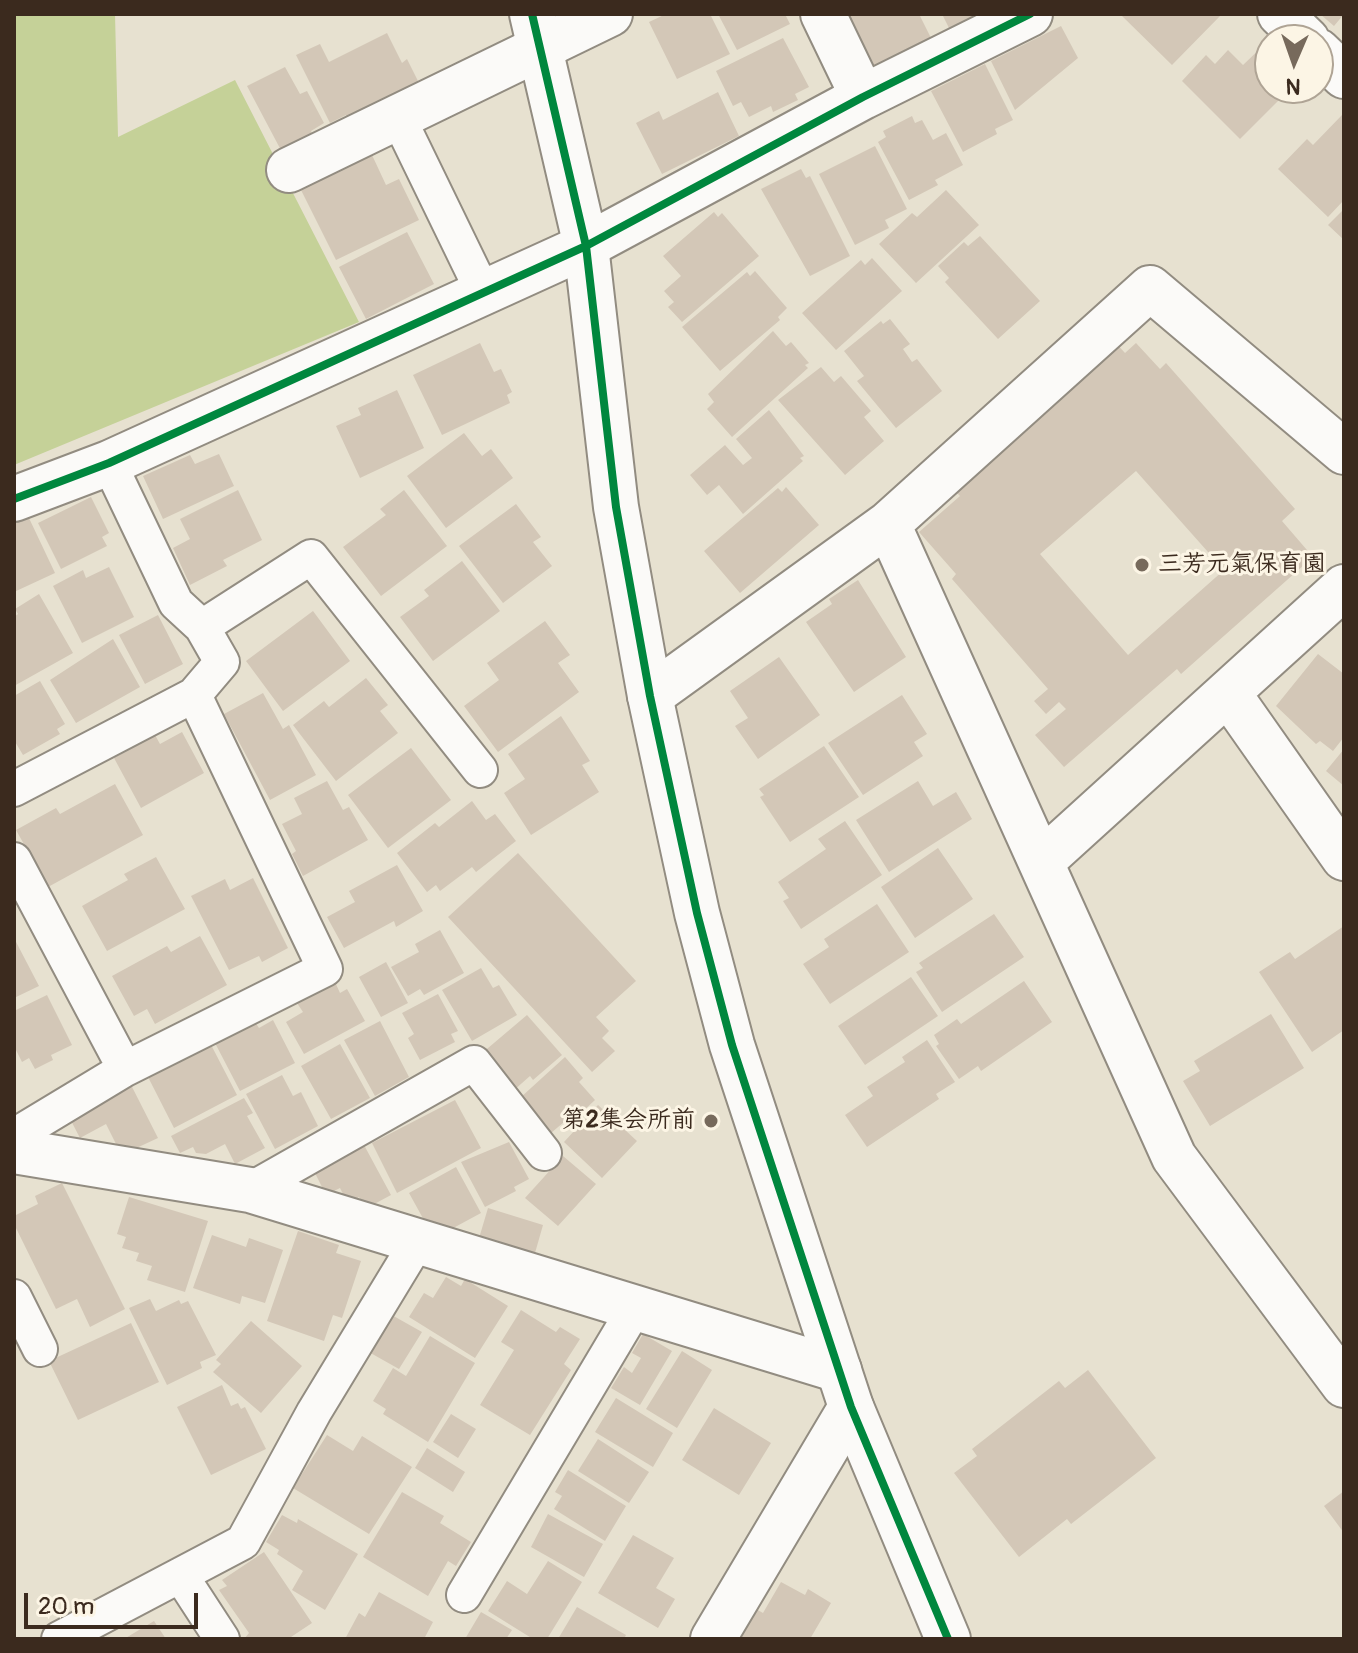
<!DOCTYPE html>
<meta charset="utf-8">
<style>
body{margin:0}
#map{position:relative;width:1358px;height:1653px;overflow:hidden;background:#e7e1d0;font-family:Pangolin,sans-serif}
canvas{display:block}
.frame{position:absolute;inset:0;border:16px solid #3b2a1e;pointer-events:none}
.north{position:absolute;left:1254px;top:24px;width:80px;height:80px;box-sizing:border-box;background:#fcf5e5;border:2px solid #afa495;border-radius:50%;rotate:182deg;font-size:22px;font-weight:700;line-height:32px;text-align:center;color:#3b2a1e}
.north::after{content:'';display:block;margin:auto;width:28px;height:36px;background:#776a5c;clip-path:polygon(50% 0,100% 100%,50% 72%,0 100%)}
.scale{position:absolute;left:24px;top:1593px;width:174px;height:36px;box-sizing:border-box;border:4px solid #3b2a1e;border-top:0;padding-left:10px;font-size:24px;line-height:28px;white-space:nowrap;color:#3b2a1e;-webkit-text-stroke:6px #fcf5e5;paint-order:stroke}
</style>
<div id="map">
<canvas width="1358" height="1653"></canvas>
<div class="frame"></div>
<div class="north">N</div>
<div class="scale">20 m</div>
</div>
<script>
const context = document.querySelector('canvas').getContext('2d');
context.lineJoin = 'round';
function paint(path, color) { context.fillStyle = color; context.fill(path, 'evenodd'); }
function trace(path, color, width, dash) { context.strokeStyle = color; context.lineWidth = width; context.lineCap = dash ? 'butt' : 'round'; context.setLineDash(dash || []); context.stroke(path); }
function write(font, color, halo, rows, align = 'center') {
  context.font = font + ' Pangolin,"Klee One",sans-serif'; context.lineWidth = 6; context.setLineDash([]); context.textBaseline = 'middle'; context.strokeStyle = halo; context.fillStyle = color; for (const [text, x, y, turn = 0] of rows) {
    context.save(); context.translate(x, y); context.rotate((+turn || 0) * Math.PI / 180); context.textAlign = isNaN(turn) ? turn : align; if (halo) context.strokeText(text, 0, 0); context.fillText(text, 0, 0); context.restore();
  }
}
const green = new Path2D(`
 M14,14H115L118,137L235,80L359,322L14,465Z`);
const building = new Path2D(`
 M666,14H710L730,54L677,79L649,22Z
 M718,14H785L790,24L737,50Z
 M844,14H919L931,38L871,68Z
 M942,14H980L950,30Z
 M1124,14H1222L1172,65L1122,16Z
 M1320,14H1344L1334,26Z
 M1061,26L1078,58L1015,110L991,61Z
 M387,33L402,63L407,59L419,83L347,119L346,115L330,123L296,55L320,44L329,62Z
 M783,38L809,87L795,94L798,100L773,112L771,106L749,117L741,102L733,106L716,71Z
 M1267,42L1270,45V88H1291L1240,139L1182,81L1206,55L1215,64L1228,50L1243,65Z
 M985,64L1013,120L995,129L997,134L963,152L931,91Z
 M285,67L300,94L307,91L324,123L311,131L314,138L283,154L247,86Z
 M718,92L739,136L662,174L636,123L659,111L663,120Z
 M1342,115L1344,200L1328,217L1278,169L1307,139L1313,145Z
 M912,116L915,123L922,120L933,140L946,133L963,165L935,180L938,185L909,200L878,142L886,137L883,131Z
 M875,146L907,209L885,220L889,228L855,245L819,174Z
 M372,155L386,185L399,179L419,220L336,260L301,190Z
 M801,169L806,178L810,176L850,256L810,276L761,189Z
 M946,190L979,225L916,283L879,244L912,213L917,217Z
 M1344,209V240L1328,225Z
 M714,212L718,217L722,213L759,256L682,322L668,307L674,302L664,291L681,276L663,256Z
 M407,232L434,284L366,319L339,267Z
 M980,236L1040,301L998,339L945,282L949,278L938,266L964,242L968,246Z
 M872,258L902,291L836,350L802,313L861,260L865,265Z
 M755,271L787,308L778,317L780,320L720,371L682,327L747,272L750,276Z
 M890,319L910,344L903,349L912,362L917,359L942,391L896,428L857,381L864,376L844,351L881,321L883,324Z
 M773,331L786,346L791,342L809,363L805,365L808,368L732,437L707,409L714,402L708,394Z
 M1113,340L1125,353L1136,343L1160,369L1166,363L1295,509L1282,521L1313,557L1181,674L1177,669L1064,767L1035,735L1066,709L1059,702L1046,714L1034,701L1048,689L952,579L956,574L919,532L960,496L956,492L1061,400L1055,392ZM1136,471L1224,570L1128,655L1040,554Z
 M480,343L494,372L501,369L512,392L507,395L510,403L442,435L413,375Z
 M821,367L834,382L841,376L871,411L864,417L884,441L845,475L778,400Z
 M397,390L424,448L360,478L336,426L361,415L358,408Z
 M769,410L804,456L800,458L803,461L743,514L719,485L707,495L690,475L725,445L743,465L752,458L736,439Z
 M464,433L482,456L491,449L513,478L446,528L407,476Z
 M219,454L234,486L163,519L143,476L190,455L195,464Z
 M786,487L819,525L740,593L704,551L778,488L782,492Z
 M238,490L262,540L223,560L227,566L190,585L173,548L190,539L180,519Z
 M404,490L447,546L381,596L343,547L386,515L380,509Z
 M91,497L109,533L102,537L107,546L61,569L38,523Z
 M516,504L541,537L533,542L552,566L503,603L459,546Z
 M28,516L55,573L14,592V522Z
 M462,561L500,611L433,661L400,617L429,596L424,590Z
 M109,567L134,617L82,643L53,586L83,570L86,578Z
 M858,580L906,657L854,692L806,622L832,604L829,599Z
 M39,594L73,653L14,686V617L18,614L15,609Z
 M313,611L350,661L283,711L246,661Z
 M158,615L183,664L145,684L119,635Z
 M545,621L570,655L558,663L579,692L498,752L464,706L499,680L487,663Z
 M113,639L140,687L76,723L50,680Z
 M1318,654L1344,674V737L1333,751L1320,741L1316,744L1276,706Z
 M779,657L820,715L758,759L735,726L748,718L730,691Z
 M366,678L388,705L380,711L398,733L336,781L293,725L324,701L329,707Z
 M40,681L65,724L57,729L60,734L23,755L14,740V696Z
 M263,693L283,729L289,725L316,775L270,800L224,714Z
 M902,695L927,734L914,742L923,756L863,795L828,743Z
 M561,716L590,761L582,765L599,792L531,835L504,793L525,779L508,754Z
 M182,732L204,773L141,808L114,758L155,735L160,744Z
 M824,746L859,797L790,842L760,797L764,795L759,789Z
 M411,748L451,800L388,848L348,795Z
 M1344,749V786L1326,771Z
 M327,781L343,810L349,807L368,840L303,876L292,854L296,851L282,824L302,814L294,798Z
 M918,781L933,806L956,792L972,819L889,872L856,820Z
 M115,784L143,835L48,887L16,830L56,808L60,814Z
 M472,801L486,820L495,814L516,841L476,872L472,867L440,891L436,885L427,892L397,853L435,823L439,827Z
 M845,821L882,875L801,929L783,901L789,898L778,882L826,849L818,839Z
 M938,848L973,899L915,938L881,887Z
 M518,853L636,981L596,1017L609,1031L602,1038L615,1051L592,1072L448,917Z
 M156,857L185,909L107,951L82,906L128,880L124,874Z
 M397,865L423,911L396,927L394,921L344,948L327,917L355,902L349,891Z
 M253,878L288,948L262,962L259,956L229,970L191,896L225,879L230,890Z
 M877,904L909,952L830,1004L803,964L829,947L824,939Z
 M994,914L1024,957L942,1012L916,972L923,968L919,963Z
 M1344,926V1030L1312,1052L1259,972L1290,952L1295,959Z
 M440,930L464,973L424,995L420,989L408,996L391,967L419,952L415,944Z
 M200,936L227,985L155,1024L147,1009L134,1016L112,976L167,946L171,952Z
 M14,938L39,986L14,998Z
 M386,962L408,1003L381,1017L359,977Z
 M481,968L493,988L499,985L517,1015L472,1041L442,990Z
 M911,977L938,1016L865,1065L838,1026Z
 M1024,981L1052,1022L981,1071L978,1066L959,1079L936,1046L939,1044L934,1035L957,1019L961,1024Z
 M335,982L340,993L347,989L365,1021L304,1054L286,1022L303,1012L297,1003Z
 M438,994L458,1031L451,1034L455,1042L420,1060L408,1038L414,1034L402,1013Z
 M47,995L72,1045L51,1055L53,1060L35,1069L29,1058L22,1062L14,1046V1011Z
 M1271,1014L1304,1068L1210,1126L1183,1081L1200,1071L1194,1061Z
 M527,1015L562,1055L533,1080L530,1076L513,1091L481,1054Z
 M273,1020L295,1063L240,1091L215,1043L255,1022L259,1028Z
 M380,1021L409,1077L375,1096L344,1040Z
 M208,1039L237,1095L174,1128L148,1077L172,1065L168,1059Z
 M927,1040L955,1082L936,1094L939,1099L867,1147L845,1115L873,1096L867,1087L905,1062L902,1057Z
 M340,1044L370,1098L331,1119L301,1066Z
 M565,1057L583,1078L579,1082L595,1100L567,1126L564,1122L551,1133L520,1098Z
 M282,1075L293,1096L301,1092L318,1126L275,1149L246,1094Z
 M129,1081L158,1138L130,1151L118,1148L106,1124L80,1138L67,1113Z
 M244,1098L253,1113L247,1116L265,1148L235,1164L225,1144L206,1154L196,1153L193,1147L180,1153L171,1136Z
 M455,1100L481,1148L397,1193L372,1143Z
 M598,1105L637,1141L602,1178L564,1142Z
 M509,1142L529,1179L514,1187L516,1191L485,1207L461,1162Z
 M364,1145L391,1195L365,1209L359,1197L348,1204L340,1188L326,1195L314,1171Z
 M563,1156L596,1184L558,1226L525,1198Z
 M456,1167L481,1213L444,1233L430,1231L409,1193Z
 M62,1183L125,1309L90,1327L77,1299L56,1309L14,1224V1216L38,1204L35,1196Z
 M129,1197L208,1221L185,1292L147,1280L152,1266L136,1261L139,1253L122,1248L126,1237L117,1234Z
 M488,1208L543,1225L533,1260L477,1245Z
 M298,1231L339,1245L336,1253L361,1261L342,1318L333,1315L324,1341L267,1321Z
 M212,1235L246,1247L249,1238L283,1250L265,1303L242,1296L240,1304L193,1288Z
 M446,1277L461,1286L465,1279L508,1306L475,1358L409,1317L424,1293L433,1298Z
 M150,1299L156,1311L179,1300L181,1304L188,1301L216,1355L200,1362L202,1368L167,1385L129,1308Z
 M521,1310L556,1332L560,1327L580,1339L564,1364L571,1370L530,1435L480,1405L514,1350L501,1342Z
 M390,1314L422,1332L399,1369L367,1351Z
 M251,1321L302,1366L261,1413L213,1372L221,1364L216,1360Z
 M131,1323L159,1382L78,1420L49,1361Z
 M643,1334L672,1351L640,1405L611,1388L624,1367L632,1373L641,1358L632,1353Z
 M430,1336L475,1363L428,1442L383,1414L386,1409L373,1401L393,1368L406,1376Z
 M682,1351L712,1370L677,1428L646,1409Z
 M1088,1370L1156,1458L1071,1524L1067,1519L1019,1557L954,1473L977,1456L972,1449L1059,1381L1065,1388Z
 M222,1385L231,1406L238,1403L241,1409L245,1407L266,1449L211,1475L177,1407Z
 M616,1398L673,1433L653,1467L595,1432Z
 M714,1408L771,1443L739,1495L682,1460Z
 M451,1414L476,1429L458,1458L433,1442Z
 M327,1435L353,1451L362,1436L412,1467L369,1534L293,1488Z
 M598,1439L649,1472L629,1503L578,1471Z
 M427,1448L465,1472L453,1492L415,1468Z
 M568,1470L626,1506L605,1541L554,1509L562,1496L555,1492Z
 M1344,1491V1533L1324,1506Z
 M402,1492L444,1516L440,1523L471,1542L456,1566L448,1561L428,1596L363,1557Z
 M548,1514L603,1544L584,1577L531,1547Z
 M282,1515L297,1523L298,1519L358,1554L325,1610L292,1590L303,1571L277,1554L279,1550L266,1542Z
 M633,1535L674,1558L656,1588L675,1599L658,1628L598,1593Z
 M264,1552L312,1623L288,1639H244L249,1633L219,1590L227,1586L222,1580Z
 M548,1561L582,1582L547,1639H533L488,1611L507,1581L527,1594Z
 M781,1582L805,1595L808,1589L831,1603L810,1639H738L756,1609L763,1613Z
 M379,1592L433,1622L424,1639H345L359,1613L365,1617Z
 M577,1607L626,1635L624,1639H558Z
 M481,1612L512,1630L506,1639H465Z
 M154,1621L166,1639H124Z`);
const service = new Path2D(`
 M397,115L483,292
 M109,463L176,603L202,627L222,662L194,695
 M202,627L311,557L480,770
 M14,789L194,695L325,969L125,1069L14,1136
 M14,860L125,1069
 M250,1190L474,1063L544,1153
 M14,1297L40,1349
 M181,1576L222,1639
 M464,1595L635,1308
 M59,1639L243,1542L314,1412L416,1244`);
const minor = new Path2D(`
 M823,14L863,97
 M1280,14L1307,40
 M1318,51L1344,76
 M289,170L610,14
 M14,499L109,463L586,246L863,97L1030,14
 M888,524L1174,1157L1344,1385
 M1228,693L1344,858
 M650,696L888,524L1150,288L1344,452
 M1041,862L1344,587
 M14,1151L250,1190L839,1370
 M713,1639L851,1407`);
const tertiary = new Path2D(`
 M532,14L586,246L616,507L650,696L697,913L732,1045L851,1407L948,1639`);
const cycleway = new Path2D(`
 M532,14L586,246L616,507L650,696L697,913L732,1045L851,1407L948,1639
 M14,499L109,463L586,246L863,97L1030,14`);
const markers = [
 [1142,565,8,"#776a5c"],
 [711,1121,8,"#776a5c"]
];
const poiNames = [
 ["三芳元氣保育園",1158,565],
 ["第2集会所前",695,1121,"right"]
];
paint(green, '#c5d198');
paint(building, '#d3c7b7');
trace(service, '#928c81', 38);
trace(minor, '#928c81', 48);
trace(tertiary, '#928c81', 48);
trace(service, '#fbfaf8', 34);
trace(minor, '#fbfaf8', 44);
trace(tertiary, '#fbfaf8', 44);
trace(cycleway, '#00873e', 8);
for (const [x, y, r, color] of markers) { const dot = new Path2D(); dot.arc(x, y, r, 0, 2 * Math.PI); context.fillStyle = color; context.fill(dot); trace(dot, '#fcf5e5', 3); }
write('bold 24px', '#3b2a1e', '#fcf5e5', poiNames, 'left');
</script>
